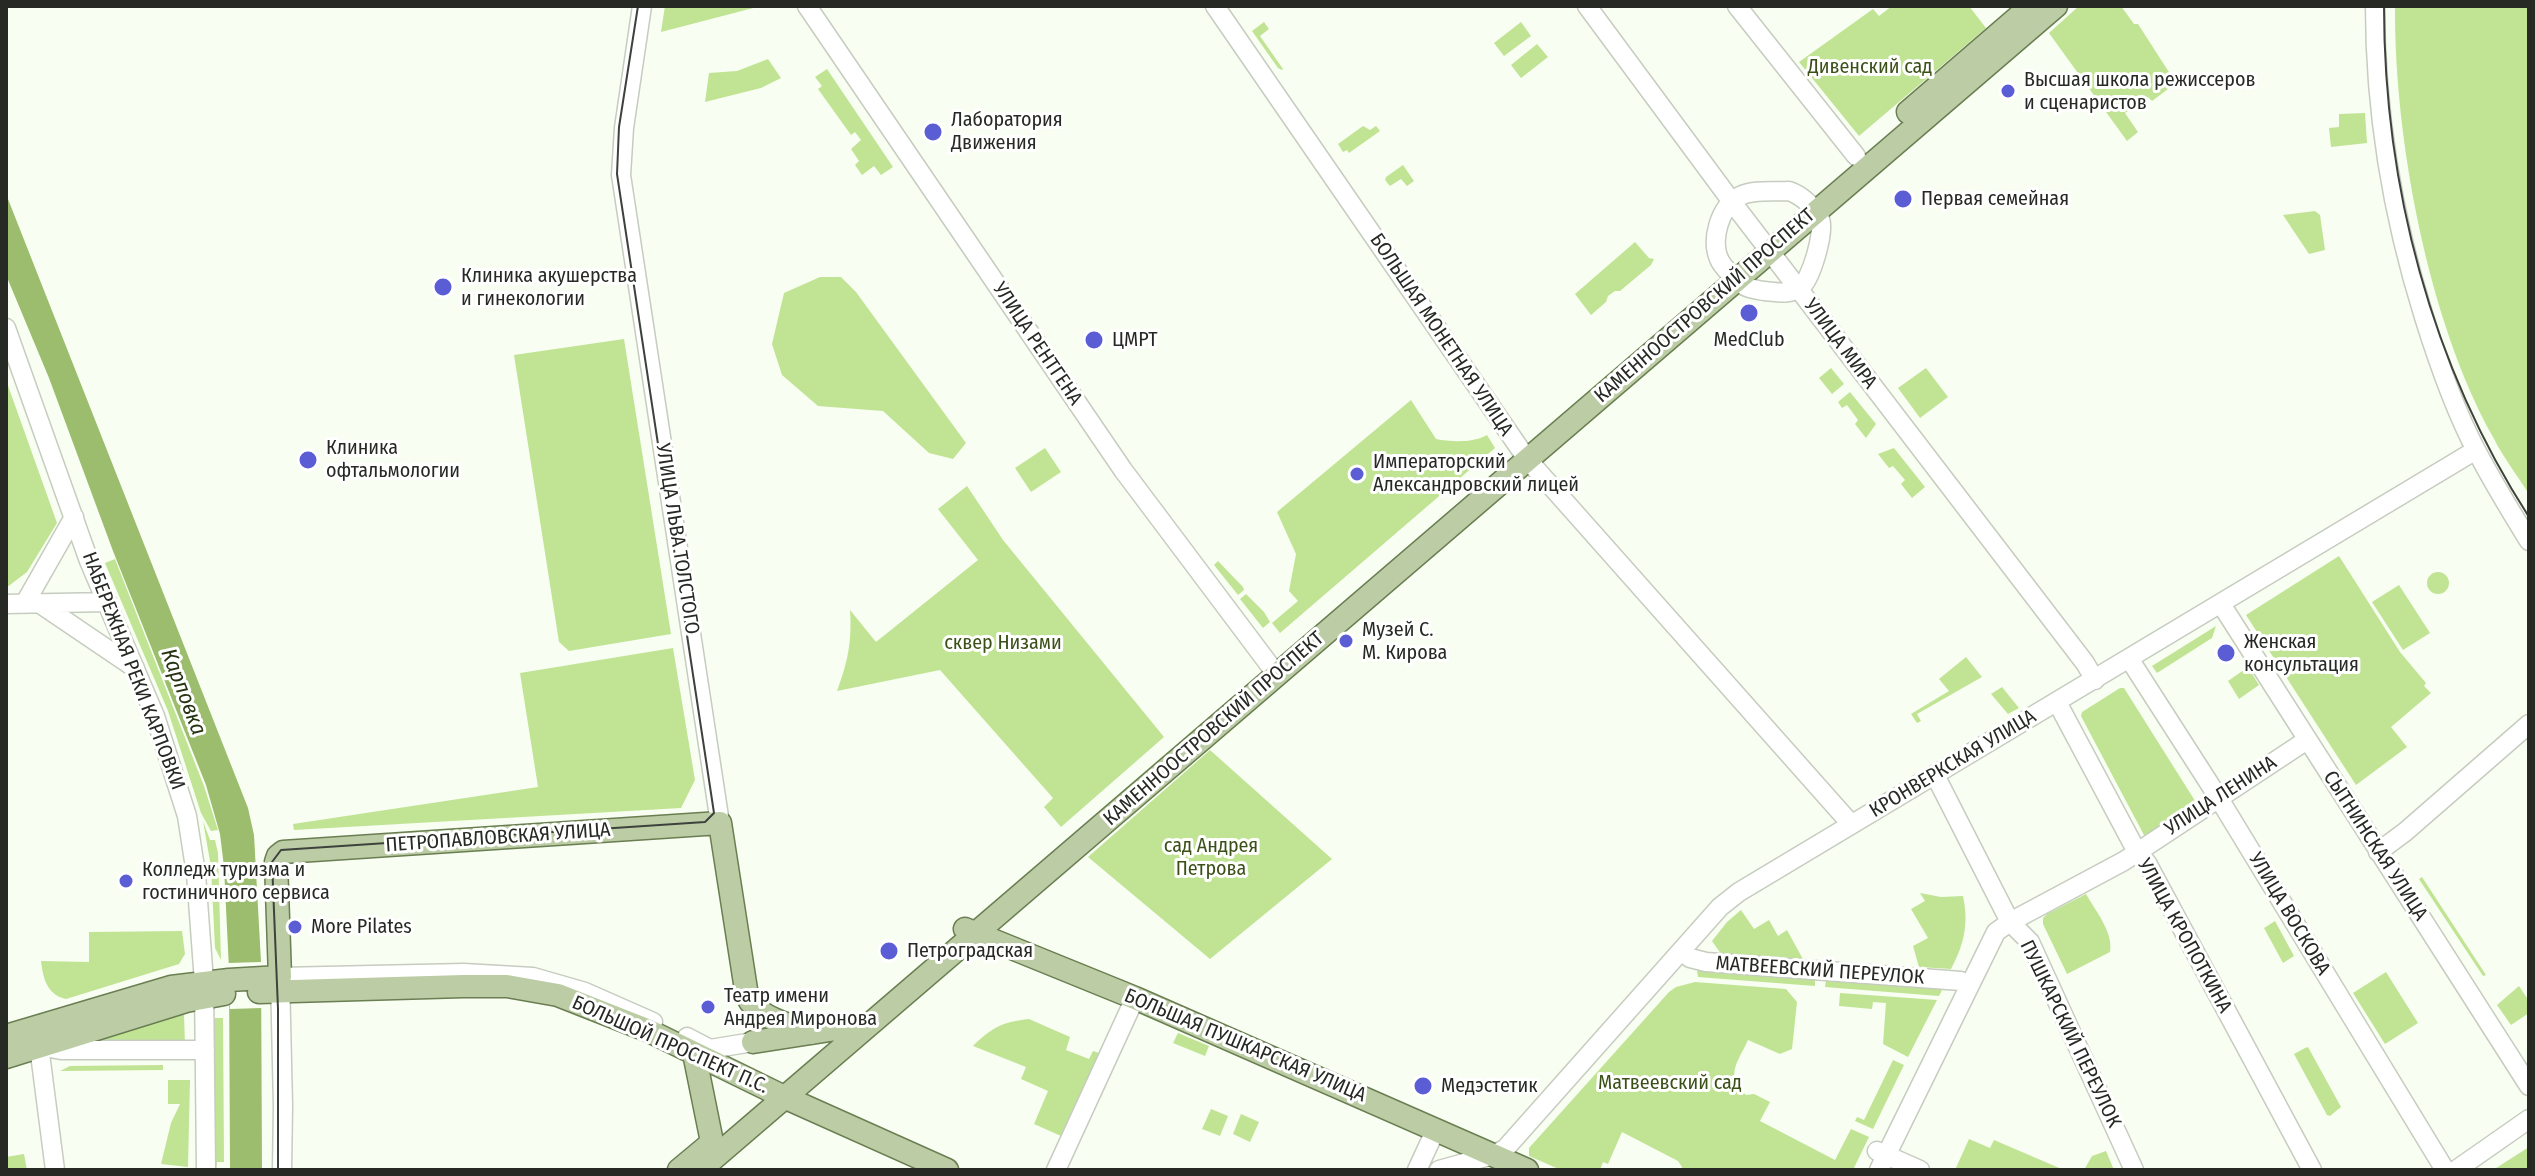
<!DOCTYPE html>
<meta charset="utf-8">
<style>
body{margin:0}
#map{position:relative;width:2535px;height:1176px;overflow:hidden;background:#f8fef1;font-family:"Fira Sans Condensed",sans-serif}
canvas{display:block}
.frame{position:absolute;inset:0;border:8px solid #262924;pointer-events:none}
</style>
<div id="map">
<canvas width="2535" height="1176"></canvas>
<div class="frame"></div>
</div>
<script>
const context = document.querySelector('canvas').getContext('2d');
context.lineJoin = 'round';
function paint(path, color) { context.fillStyle = color; context.fill(path, 'evenodd'); }
function trace(path, color, width, dash) { context.strokeStyle = color; context.lineWidth = width; context.lineCap = dash ? 'butt' : 'round'; context.setLineDash(dash || []); context.stroke(path); }
function write(font, color, halo, rows, align = 'center') {
  context.font = font + ' "Fira Sans Condensed",sans-serif'; context.lineWidth = 6; context.setLineDash([]); context.textBaseline = 'middle'; context.strokeStyle = halo; context.fillStyle = color; for (const [text, x, y, turn = 0] of rows) {
    context.save(); context.translate(x, y); context.rotate((+turn || 0) * Math.PI / 180); context.textAlign = isNaN(turn) ? turn : align; if (halo) context.strokeText(text, 0, 0); context.fillText(text, 0, 0); context.restore();
  }
}
const green = new Path2D(`
 M665,6H761L661,32Z
 M1892,6H1969L1986,28L1859,136L1799,62L1873,9L1879,16Z
 M2079,6H2121L2134,24H2138L2176,83L2152,101L2148,97L2125,113L2138,132L2127,141L2049,33Z
 M2395,6H2529V494C2517,475 2503,457 2493,437C2428,321 2394,138 2395,6Z
 M1264,22L1269,29L1260,36L1283,69L1282,70L1278,68L1252,31Z
 M1521,22L1531,36L1504,56L1494,43Z
 M1537,44L1548,57L1521,78L1511,65Z
 M768,59L781,78L761,88L705,102L709,73L737,71Z
 M827,69L893,167L881,175L874,166L862,175L855,165L859,161L851,149L861,140L855,132L851,135L818,89L822,86L815,77Z
 M2365,113L2367,143L2331,147L2329,128L2339,127V114Z
 M1363,126L1370,130L1376,126L1380,131L1349,153L1347,150L1343,152L1338,144Z
 M1403,165L1414,181L1407,186L1401,179L1390,186L1385,180L1386,177Z
 M2315,211L2320,215L2325,250L2309,254L2283,215Z
 M1635,242L1649,258L1654,259L1651,265L1620,291H1615L1608,296L1606,302L1591,315L1575,294Z
 M820,277H841L856,292L966,443L953,459L929,453L883,411L818,406L782,375L772,344L784,293Z
 M624,339L671,634L569,651L559,642L514,355Z
 M1831,368L1844,384L1832,394L1819,378Z
 M1926,368L1948,397L1920,418L1898,388Z
 M6,380L57,523L27,572L6,588Z
 M1850,392L1876,424L1866,438L1855,424L1858,420L1847,405L1842,408L1838,402Z
 M1411,400L1436,439C1451,442 1473,443 1487,435L1495,448L1280,633L1272,623L1298,601L1289,591L1296,554L1277,512Z
 M1045,448L1061,472L1031,492L1015,468Z
 M1894,448L1925,487L1912,498L1901,484L1905,480L1893,466L1889,468L1878,454Z
 M967,486L1003,540L1164,737L1061,827L1044,807L1053,798L940,670L837,691C848,661 852,642 850,610L876,642L978,560L938,509Z
 M2339,556L2400,652L2426,683L2424,686L2431,693L2391,727L2407,747L2356,785L2246,615Z
 M115,559L204,786L218,830L211,831L201,813L168,711L105,563Z
 M1218,561L1243,587L1244,590L1238,595L1214,565Z
 M2427 583a11 11 0 1 1 22 0a11 11 0 1 1-22 0Z
 M2399,585L2430,633L2403,650L2372,602Z
 M1246,594L1264,612L1270,622L1263,628L1240,599Z
 M2216,626L2212,638L2157,673L2152,666Z
 M673,648L695,780L681,808L294,830L293,824L538,787L520,673Z
 M1966,657L1982,677L1917,714L1921,721L1917,723L1911,714L1949,691L1939,679Z
 M2248,667L2259,685L2239,699L2228,681Z
 M2002,687L2019,708L2008,714L1991,694Z
 M2120,688H2124L2197,804L2145,837L2081,716L2082,712Z
 M1210,750L1332,859L1210,959L1088,857Z
 M203,821L210,840H215L218,853L221,960L215,948L211,867Z
 M2422,877L2486,975L2483,976L2419,879Z
 M1920,893L1941,897L1963,896C1969,924 1964,945 1951,969L1919,967L1913,946L1928,938L1911,909L1925,901Z
 M2086,894C2095,910 2114,933 2110,952L2067,974L2043,924V918L2047,914Z
 M1741,910L1754,929L1769,920L1778,936L1787,930L1804,961L1721,954L1712,941L1727,922Z
 M2275,921L2294,956L2283,963L2264,928Z
 M182,931L185,954L179,964L66,999C47,995 43,978 41,961L89,962V932Z
 M1697,970L1815,979V986L1698,977Z
 M2386,972L2418,1023L2385,1044L2353,993Z
 M1826,980L1943,988L1939,996L1825,987Z
 M1695,982L1786,989L1797,1002L1792,1049L1780,1054L1748,1040C1738,1062 1724,1076 1746,1095L1754,1094L1770,1102L1760,1121L1835,1160L1851,1129L1869,1137L1853,1170H1681L1682,1167L1678,1161L1622,1132L1608,1164L1603,1162L1600,1170H1561L1529,1156V1148L1669,992L1676,987Z
 M2519,986L2529,1001V1013L2511,1025L2497,1005Z
 M1840,993L1937,1000L1908,1057L1883,1044L1886,1003L1873,1002L1872,1009L1839,1006Z
 M184,1014L185,1046L97,1041L99,1039Z
 M213,1018H223L224,1162H217L216,1170H214Z
 M1029,1019L1070,1037L1066,1050L1089,1059L1093,1051L1099,1053L1061,1136L1034,1124L1048,1091L1021,1079L1026,1067L973,1046C992,1027 1003,1022 1029,1019Z
 M1178,1033L1209,1046L1205,1056L1173,1043Z
 M2305,1048L2308,1047L2341,1107L2330,1116L2327,1115L2294,1054Z
 M1893,1060L1904,1065L1873,1129L1855,1121L1857,1117L1864,1120Z
 M163,1065V1070L60,1071L70,1066Z
 M168,1080H190L188,1167L161,1164L171,1123L180,1104H168Z
 M1211,1109L1228,1116L1220,1136L1202,1129Z
 M1241,1114L1259,1122L1250,1142L1233,1134Z
 M1969,1139L1990,1148L1994,1140L2064,1170H1955Z
 M2529,1147V1170H2493Z
 M2106,1151L2114,1170H2084L2092,1156Z
 M24,1154L27,1170H6V1157Z`);
const water = new Path2D(`
 M6,194L248,808L254,835L261,962L262,1170H230L229,969L224,867L220,834L206,785L113,551L49,378L6,275Z`);
const pier = new Path2D(`
 M261,962L262,1008L230,1009L228,963Z`);
const minor = new Path2D(`
 M642,6L624,128L621,175L720,823
 M807,6L1123,470L1277,675
 M1215,6L1527,459L1851,824
 M1587,6L1732,202L2085,663L2095,680
 M1737,6L1856,156
 M2375,6C2375,112 2392,215 2424,317C2438,362 2454,409 2477,452C2493,482 2511,512 2529,541
 M1789,191C1801,195 1815,207 1820,219C1825,232 1811,280 1800,288C1789,295 1776,292 1764,291C1753,289 1744,288 1736,280C1731,275 1724,268 1720,261C1710,241 1719,207 1740,196C1753,189 1774,192 1789,191Z
 M6,328L89,561L155,716L187,816L196,874L204,982L206,1170
 M25,603L74,517
 M39,603L135,668
 M6,604L107,602
 M2221,604L2529,1086
 M2130,660L2218,797L2445,1170
 M2057,702L2137,852L2147,863L2312,1170
 M1935,775L2010,922L2030,942L2134,1170
 M2378,852L2405,832L2529,724
 M1681,951L1690,958L1706,962L1961,981
 M687,1037L710,1049L753,1042
 M1877,1151L1920,1170
 M55,1170L39,1046L61,1050H205
 M282,1170L283,1106L280,977L464,973L533,977L585,992L653,1022
 M1056,1170L1135,998
 M1417,1170L1436,1129
 M1439,1170L1493,1155L1505,1149L1720,907L1739,892L2476,450
 M1879,1170L1996,932L2010,922L2124,861L2307,740
 M2456,1170L2529,1119`);
const major = new Path2D(`
 M1908,112L2031,6
 M965,929L1135,998L1527,1170
 M259,992L463,986H507L558,995L647,1030L784,1097L947,1170
 M6,1036L171,987L229,980L280,977L276,862L278,856L283,852L720,823L747,996C758,1019 789,1024 811,1033
 M753,1042L843,1028
 M694,1053L712,1142
 M6,1057L186,1001L224,994
 M679,1170L709,1145
 M700,1170L2056,6`);
const tram = new Path2D(`
 M2384,6C2384,186 2431,365 2529,517
 M278,1170V1009L272,862L281,850L705,822L714,813L617,174L619,127L638,6`);
const markers = [
 [2008,91,8,"#5b5dd5"],
 [933,132,10,"#5b5dd5"],
 [1903,199,10,"#5b5dd5"],
 [443,287,10,"#5b5dd5"],
 [1749,313,10,"#5b5dd5"],
 [1094,340,10,"#5b5dd5"],
 [308,460,10,"#5b5dd5"],
 [1357,474,8,"#5b5dd5"],
 [1346,641,8,"#5b5dd5"],
 [2226,653,10,"#5b5dd5"],
 [126,881,8,"#5b5dd5"],
 [295,927,8,"#5b5dd5"],
 [889,951,10,"#5b5dd5"],
 [708,1007,8,"#5b5dd5"],
 [1423,1086,10,"#5b5dd5"]
];
const parkNames = [
 ["Дивенский сад",1870,67],
 ["сквер Низами",1003,643],
 ["сад Андрея",1211,846],
 ["Петрова",1211,869],
 ["Матвеевский сад",1670,1083]
];
const poiNames = [
 ["Высшая школа режиссеров",2024,80],
 ["и сценаристов",2024,103],
 ["Лаборатория",951,120],
 ["Движения",951,143],
 ["Первая семейная",1921,199],
 ["Клиника акушерства",461,276],
 ["и гинекологии",461,299],
 ["ЦМРТ",1112,340],
 ["MedClub",1749,340,"center"],
 ["Клиника",326,448],
 ["офтальмологии",326,471],
 ["Императорский",1373,462],
 ["Александровский лицей",1373,485],
 ["Музей С.",1362,630],
 ["М. Кирова",1362,653],
 ["Женская",2244,642],
 ["консультация",2244,665],
 ["Колледж туризма и",142,870],
 ["гостиничного сервиса",142,893],
 ["More Pilates",311,927],
 ["Петроградская",907,951],
 ["Театр имени",724,996],
 ["Андрея Миронова",724,1019],
 ["Медэстетик",1441,1086]
];
const streetNames = [
 ["КАМЕННООСТРОВСКИЙ ПРОСПЕКТ",1705,306,-41],
 ["БОЛЬШАЯ МОНЕТНАЯ УЛИЦА",1441,335,56],
 ["УЛИЦА РЕНТГЕНА",1037,344,56],
 ["УЛИЦА МИРА",1840,344,53],
 ["УЛИЦА ЛЬВА ТОЛСТОГО",677,539,81],
 ["НАБЕРЕЖНАЯ РЕКИ КАРПОВКИ",133,671,69],
 ["КАМЕННООСТРОВСКИЙ ПРОСПЕКТ",1214,729,-41],
 ["КРОНВЕРКСКАЯ УЛИЦА",1953,764,-31],
 ["УЛИЦА ЛЕНИНА",2221,796,-33],
 ["ПЕТРОПАВЛОВСКАЯ УЛИЦА",498,838,-4],
 ["СЫТНИНСКАЯ УЛИЦА",2375,846,57],
 ["УЛИЦА ВОСКОВА",2289,914,59],
 ["УЛИЦА КРОПОТКИНА",2184,936,61],
 ["МАТВЕЕВСКИЙ ПЕРЕУЛОК",1820,971,4],
 ["ПУШКАРСКИЙ ПЕРЕУЛОК",2070,1034,64],
 ["БОЛЬШОЙ ПРОСПЕКТ П.С.",670,1045,24],
 ["БОЛЬШАЯ ПУШКАРСКАЯ УЛИЦА",1245,1046,23]
];
const waterNames = [
 ["Карповка",183,692,69]
];
paint(green, '#c0e494');
paint(water, '#9bbd6d');
paint(pier, '#f8fef1');
trace(minor, '#c6ccbf', 21);
trace(major, '#6a7e52', 25);
trace(minor, '#fff', 18);
trace(major, '#bccda6', 22);
trace(tram, '#3e423c', 2);
for (const [x, y, r, color] of markers) { const dot = new Path2D(); dot.arc(x, y, r, 0, 2 * Math.PI); context.fillStyle = color; context.fill(dot); trace(dot, '#fff', 3); }
write('20px', '#3a5017', '#fff', parkNames);
write('20px', '#262924', '#fff', poiNames, 'left');
write('20px', '#262924', '#fff', streetNames);
write('italic 22px', '#253311', '#fff', waterNames);
</script>
